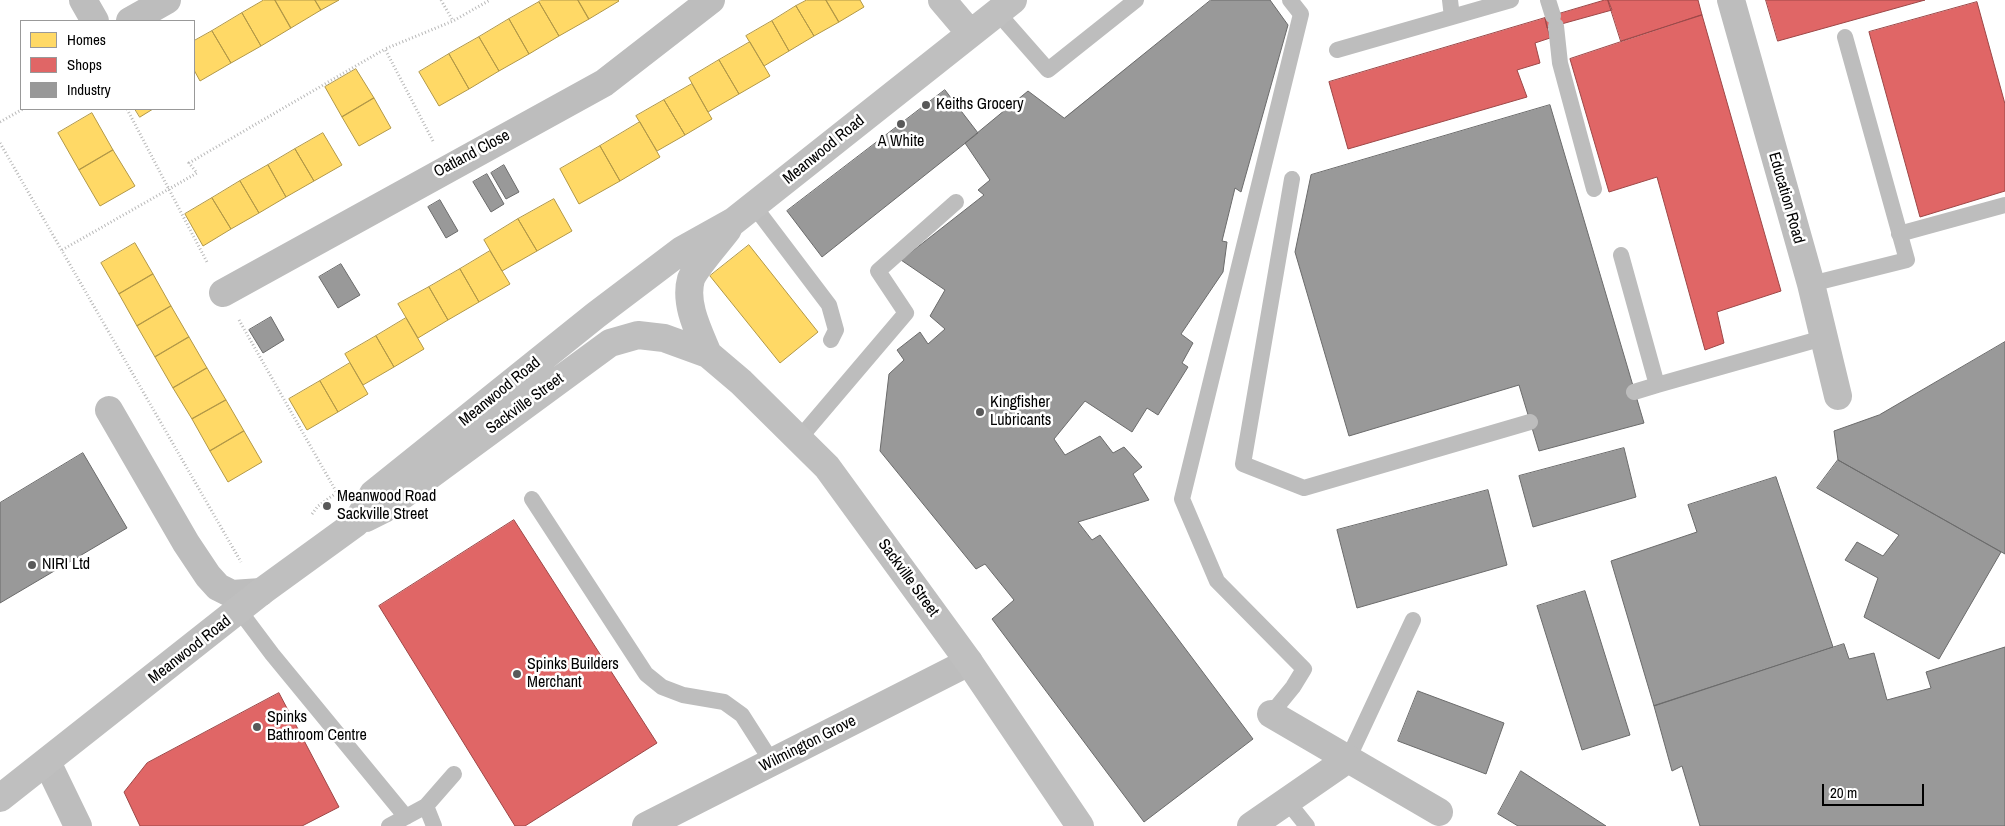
<!DOCTYPE html>
<style>
body{margin:0}
#map{position:relative;width:2005px;height:826px;overflow:hidden;background:#fff;font-family:"Archivo Narrow",sans-serif}
canvas{display:block}
.legend{position:absolute;left:20px;top:20px;width:175px;height:90px;box-sizing:border-box;background:#fff;border:1px solid #999;margin:0;padding:6px 9px;list-style:none;font-size:15px;color:#000}
.legend li{display:flex;align-items:center;gap:10px;height:25px}
.legend b{width:25px;border:1px solid #999}
.scale{position:absolute;left:1822px;top:784px;width:102px;height:22px;box-sizing:border-box;border:2px solid #000;border-top:0;padding-left:6px;font-size:15px;line-height:18px;white-space:nowrap;color:#000;-webkit-text-stroke:4px #fff;paint-order:stroke}
</style>
<div id="map">
<canvas width="2005" height="826"></canvas>
<ul class="legend">
<li><b style="height:14px;background:#ffd966"></b>Homes</li>
<li><b style="height:14px;background:#e06666"></b>Shops</li>
<li><b style="height:14px;background:#999"></b>Industry</li>
</ul>
<div class="scale">20 m</div>
</div>
<script>
const context = document.querySelector('canvas').getContext('2d');
context.lineJoin = 'round';
function paint(path, color) { context.fillStyle = color; context.fill(path, 'evenodd'); }
function trace(path, color, width, dash) { context.strokeStyle = color; context.lineWidth = width; context.lineCap = dash ? 'butt' : 'round'; context.setLineDash(dash || []); context.stroke(path); }
function write(font, color, halo, rows, align = 'center') {
  context.font = font + ' "Archivo Narrow",sans-serif'; context.lineWidth = 5; context.setLineDash([]); context.textBaseline = 'middle'; context.strokeStyle = halo; context.fillStyle = color; for (const [text, x, y, turn = 0] of rows) {
    context.save(); context.translate(x, y); context.rotate((+turn || 0) * Math.PI / 180); context.textAlign = isNaN(turn) ? turn : align; if (halo) context.strokeText(text, 0, 0); context.fillText(text, 0, 0); context.restore();
  }
}
const homes = new Path2D(`
 M264,0H275L291,28L261,46L242,13Z
 M275,0H315L321,10L291,28Z
 M315,0H339L321,10Z
 M541,0H578L589,19L559,36L539,2Z
 M578,0H618L619,1L589,19Z
 M807,0H826L839,22L814,36L796,6Z
 M826,0H860L864,7L839,22Z
 M539,2L559,36L529,54L509,19Z
 M796,6L814,36L789,51L772,21Z
 M242,13L261,46L231,63L212,31Z
 M509,19L529,54L499,71L479,37Z
 M772,21L789,51L764,66L746,36Z
 M212,31L231,63L200,81L194,70V41Z
 M479,37L499,71L469,89L449,54Z
 M750,42L770,76L739,94L719,60Z
 M449,54L469,89L439,106L419,72Z
 M719,60L739,94L708,112L689,78Z
 M356,69L374,98L342,117L325,87Z
 M692,84L712,119L685,135L664,100Z
 M374,98L391,128L359,146L342,117Z
 M664,100L685,135L657,151L636,116Z
 M135,109H153L140,117Z
 M92,113L113,150L79,170L58,133Z
 M640,122L660,157L620,181L600,146Z
 M323,133L342,165L314,181L295,149Z
 M600,146L620,181L579,204L560,169Z
 M295,149L314,181L286,197L268,165Z
 M113,150L135,186L100,206L79,170Z
 M268,165L286,197L259,213L240,181Z
 M240,181L259,213L231,229L212,198Z
 M212,198L231,229L203,246L185,214Z
 M554,199L572,231L537,251L518,219Z
 M518,219L537,251L502,271L484,240Z
 M135,243L153,274L119,294L101,263Z
 M749,245L818,332L780,363L710,276Z
 M490,251L510,284L479,302L460,269Z
 M460,269L479,302L448,320L429,287Z
 M153,274L171,306L137,326L119,294Z
 M429,287L448,320L418,338L398,304Z
 M171,306L189,337L155,357L137,326Z
 M406,318L424,349L394,367L376,336Z
 M376,336L394,367L363,385L345,354Z
 M189,337L207,368L173,388L155,357Z
 M350,363L368,394L338,412L320,381Z
 M207,368L226,400L192,419L173,388Z
 M320,381L338,412L307,430L289,399Z
 M226,400L244,431L210,451L192,419Z
 M244,431L262,462L228,482L210,451Z`);
const shops = new Path2D(`
 M1605,0H1608L1612,10L1547,28L1545,18Z
 M1608,0H1698L1702,15L1621,41Z
 M1766,0H1925L1778,41Z
 M1977,2L2005,104V191L1920,217L1869,32Z
 M1702,15L1781,291L1717,312L1724,343L1705,350L1657,177L1609,192L1570,59Z
 M1545,18L1550,38L1535,43L1540,63L1517,70L1527,97L1348,149L1329,82Z
 M514,520L657,743L525,826H515L379,606Z
 M279,693L339,807L302,826H140L124,792L147,763Z`);
const industry = new Path2D(`
 M1211,0H1270L1288,25L1241,192L1235,188L1222,241L1227,242L1223,272L1181,334L1193,343L1182,363L1188,367L1158,415L1147,408L1132,432L1085,401L1054,439L1065,455L1100,436L1113,453L1124,447L1142,467L1133,474L1149,500L1078,522L1092,540L1100,535L1253,739L1144,822L992,619L1014,600L985,564L976,569L880,451L889,374L904,360L897,350L920,332L928,344L945,329L930,316L945,290L901,260L984,195L978,190L990,180L965,143L1028,91L1064,118Z
 M945,90L978,133L822,257L787,211Z
 M1550,105L1644,423L1539,451L1519,385L1349,436L1295,252L1311,175Z
 M504,165L519,192L506,199L491,173Z
 M487,174L504,204L491,212L473,182Z
 M440,200L458,231L446,238L428,207Z
 M341,264L360,295L338,308L319,277Z
 M271,317L284,340L263,353L249,330Z
 M2005,342V554L1838,460L1834,431L1879,415Z
 M1624,448L1636,497L1533,527L1519,476Z
 M83,453L127,528L0,603V503Z
 M1838,460L2001,552L1939,659L1864,617L1878,578L1845,560L1857,542L1883,556L1899,535L1817,488Z
 M1776,477L1833,647L1654,706L1611,561L1697,532L1688,505Z
 M1488,490L1507,565L1357,608L1337,530Z
 M1585,591L1630,735L1582,750L1537,606Z
 M1844,644L1849,659L1874,653L1887,700L1931,688L1926,672L2005,647V826H1700L1682,766L1672,771L1654,706Z
 M1418,691L1504,723L1486,774L1398,741Z
 M1521,771L1606,826H1518L1498,814Z`);
const path = new Path2D(`
 M441,0L453,21
 M127,109L208,264
 M0,122L23,109
 M433,141L385,49L453,21L490,0
 M0,143L241,562
 M62,250L197,173L189,163L385,49
 M239,320L337,493
 M312,514L318,506L335,494`);
const lane = new Path2D(`
 M1450,0L1452,17
 M1548,0L1553,16
 M997,12L1048,70L1136,0
 M1556,26L1560,63L1594,189
 M1337,50L1511,0
 M1292,179L1243,464L1304,488L1530,422
 M754,206L829,305L836,330L831,340
 M1899,234L2005,205
 M1621,255L1657,385L1823,338
 M1811,284L1907,260L1845,37
 M1634,392L1657,385
 M798,440L906,313L878,271L956,202
 M532,499L646,674L662,687L683,695L724,702L742,715L772,762
 M239,610L272,654L406,817
 M1271,714L1293,687L1304,669L1217,581L1182,499L1301,14L1290,0
 M1348,759L1413,620
 M1287,801L1307,826
 M426,806L434,826
 M389,826L426,806L454,774`);
const street = new Path2D(`
 M83,0L95,21
 M1731,0L1811,284L1838,396
 M130,21L167,0
 M223,293L604,83L711,0
 M109,410L186,543L208,576L218,587L232,594L261,592
 M1271,714L1439,812
 M47,762L78,826
 M646,826L969,662
 M1251,826L1348,759`);
const secondary = new Path2D(`
 M942,0L970,33
 M708,354C699,332 684,304 691,279C695,268 720,240 728,229
 M366,518L384,509L610,343L638,335L664,338L708,354L741,382L827,467L969,662L1080,826
 M0,798L261,592L356,523L373,494L596,315L682,250L734,221L1013,0`);
const markers = [
 [926,105,5,"#595959"],
 [901,124,5,"#595959"],
 [980,412,5,"#595959"],
 [327,506,5,"#595959"],
 [32,565,5,"#595959"],
 [517,674,5,"#595959"],
 [257,727,5,"#595959"]
];
const poiNames = [
 ["Keiths Grocery",936,105],
 ["A White",901,142,"center"],
 ["Kingfisher",990,403],
 ["Lubricants",990,421],
 ["Meanwood Road",337,497],
 ["Sackville Street",337,515],
 ["NIRI Ltd",42,565],
 ["Spinks Builders",527,665],
 ["Merchant",527,683],
 ["Spinks",267,718],
 ["Bathroom Centre",267,736]
];
const streetNames = [
 ["Meanwood Road",824,150,-39],
 ["Oatland Close",472,154,-28],
 ["Education Road",1786,198,74],
 ["Meanwood Road",500,392,-39],
 ["Sackville Street",525,404,-36],
 ["Sackville Street",908,578,54],
 ["Meanwood Road",190,650,-38],
 ["Wilmington Grove",808,744,-27]
];
paint(homes, '#ffd966');
trace(homes, '#b29847', 1);
paint(shops, '#e06666');
trace(shops, '#9d4747', 1);
paint(industry, '#999');
trace(industry, '#6b6b6b', 1);
trace(path, '#b8b8b8', 3, [1, 2.5]);
trace(lane, '#bdbdbd', 16);
trace(street, '#bdbdbd', 28);
trace(secondary, '#bfbfbf', 28);
for (const [x, y, r, color] of markers) { const dot = new Path2D(); dot.arc(x, y, r, 0, 2 * Math.PI); context.fillStyle = color; context.fill(dot); trace(dot, '#fff', 2); }
write('16px', '#000', '#fff', poiNames, 'left');
write('16px', '#000', '#fff', streetNames);
</script>
